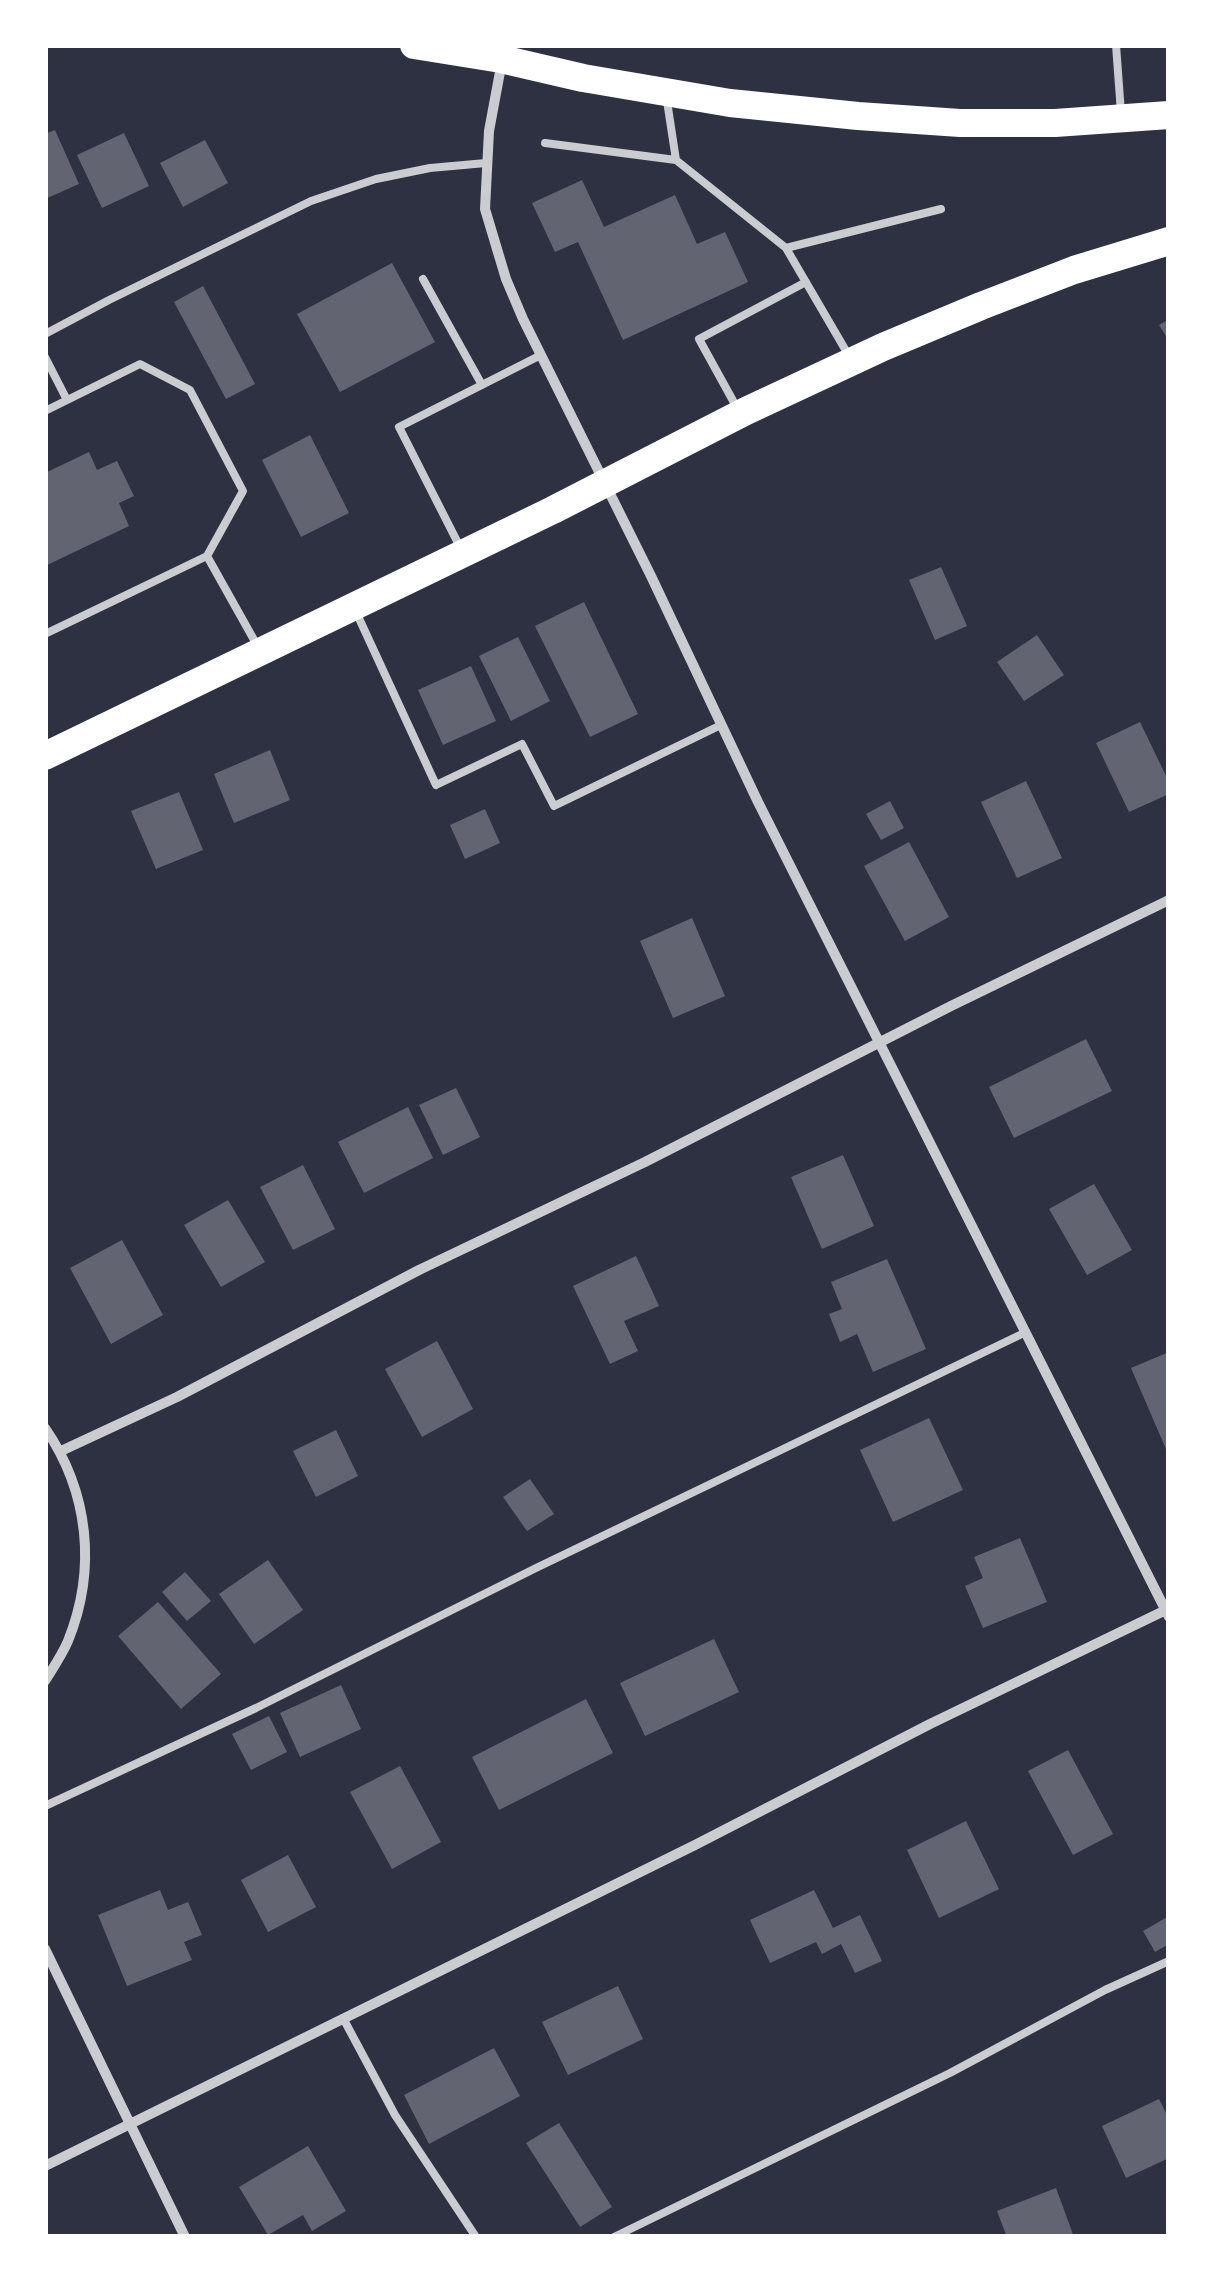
<!DOCTYPE html>
<style>
body{margin:0}
#map{position:relative;width:1214px;height:2282px;overflow:hidden;background:#2d3142;font-family:Overpass,sans-serif}
canvas{display:block}
.frame{position:absolute;inset:0;border:48px solid #fff;pointer-events:none}
</style>
<div id="map">
<canvas width="1214" height="2282"></canvas>
<div class="frame"></div>
</div>
<script>
const context = document.querySelector('canvas').getContext('2d');
context.lineJoin = 'round';
function paint(path, color) { context.fillStyle = color; context.fill(path, 'evenodd'); }
function trace(path, color, width, dash) { context.strokeStyle = color; context.lineWidth = width; context.lineCap = dash ? 'butt' : 'round'; context.setLineDash(dash || []); context.stroke(path); }
const building = new Path2D(`
 M55,130L79,184L45,199V134Z
 M124,133L149,186L102,208L77,155Z
 M205,140L228,183L183,207L160,163Z
 M582,180L604,227L675,195L697,244L725,232L748,282L623,340L578,242L555,252L532,203Z
 M392,263L435,342L340,392L297,314Z
 M203,286L255,384L226,399L174,302Z
 M1169,319V341L1159,325Z
 M310,435L349,513L301,537L262,460Z
 M89,452L97,470L117,461L134,496L119,503L129,526L45,566V473Z
 M941,567L967,626L935,640L909,580Z
 M584,602L638,714L590,737L535,626Z
 M1037,635L1064,675L1024,701L997,662Z
 M518,637L550,701L511,721L479,656Z
 M471,666L496,721L443,745L418,690Z
 M1140,722L1169,782V794L1129,812L1096,743Z
 M270,750L290,800L234,823L214,774Z
 M1026,781L1062,858L1017,878L981,802Z
 M179,792L203,850L156,869L131,811Z
 M890,801L904,828L881,840L866,814Z
 M485,809L500,843L465,859L450,825Z
 M909,842L949,917L905,941L864,866Z
 M692,918L725,996L673,1018L640,941Z
 M1086,1039L1112,1091L1014,1138L989,1087Z
 M456,1088L480,1137L443,1155L419,1105Z
 M408,1107L433,1158L364,1193L338,1142Z
 M843,1155L874,1226L822,1249L791,1177Z
 M303,1165L335,1229L293,1250L260,1187Z
 M1094,1184L1132,1250L1087,1275L1049,1209Z
 M228,1200L265,1262L221,1287L184,1225Z
 M122,1240L163,1315L111,1344L70,1268Z
 M636,1256L659,1306L624,1321L638,1351L610,1364L573,1286Z
 M887,1259L926,1349L873,1372L857,1334L840,1342L829,1314L842,1309L831,1282Z
 M437,1341L473,1409L422,1437L385,1369Z
 M1169,1352V1456L1131,1368Z
 M929,1418L963,1490L893,1522L860,1450Z
 M336,1430L358,1476L316,1497L293,1451Z
 M530,1479L554,1514L527,1531L503,1497Z
 M1020,1538L1047,1602L983,1628L965,1586L983,1578L974,1557Z
 M268,1560L303,1610L254,1644L219,1594Z
 M185,1572L211,1601L187,1621L162,1592Z
 M158,1602L221,1674L181,1709L118,1636Z
 M714,1639L739,1692L645,1736L620,1683Z
 M341,1685L361,1729L300,1757L280,1713Z
 M586,1699L613,1753L499,1810L472,1757Z
 M269,1716L287,1752L251,1770L232,1734Z
 M1068,1750L1113,1834L1073,1855L1028,1771Z
 M400,1766L441,1842L392,1869L350,1792Z
 M966,1821L999,1889L939,1918L907,1850Z
 M288,1855L316,1907L268,1932L241,1880Z
 M160,1890L168,1910L188,1902L202,1935L184,1942L192,1960L127,1986L98,1915Z
 M814,1890L833,1928L860,1915L882,1961L855,1973L841,1944L822,1954L816,1942L770,1963L750,1920Z
 M1169,1916V1944L1155,1952L1143,1931Z
 M618,1986L643,2039L568,2075L542,2022Z
 M494,2048L520,2096L429,2144L404,2095Z
 M1159,2099L1169,2119V2158L1126,2178L1102,2126Z
 M559,2123L612,2207L580,2227L526,2143Z
 M308,2146L346,2211L312,2231L303,2215L268,2235L239,2187Z
 M1056,2188L1074,2237H1007L997,2211Z`);
const service = new Path2D(`
 M1116,45L1121,113
 M667,101L676,160L786,248L849,356
 M545,143L676,160
 M786,248L941,209
 M423,279L482,385
 M45,334L109,300L311,201L376,179L430,168L486,163
 M45,357L67,400
 M737,408L699,339L806,282
 M45,411L140,364L190,390L243,491L207,556L45,634
 M461,549L399,427L541,355
 M207,556L258,647
 M357,614L436,785L522,744L554,806L721,725
 M45,1806L256,1708L536,1568L1024,1333
 M343,2018L395,2115L476,2237
 M614,2237L950,2073L1105,1990L1169,1961`);
const minor = new Path2D(`
 M505,45L489,131L485,209L506,279L523,319L651,576L758,802L1169,1617
 M45,1428C89,1492 97,1569 68,1641C62,1655 53,1668 45,1681
 M61,1451L177,1397L419,1270L645,1162L951,1006L1169,900
 M45,1949L185,2237
 M45,2166L695,1845L930,1724L1168,1609`);
const trunk = new Path2D(`
 M414,45L501,59L583,78L730,103L858,116L960,123H1055L1169,115
 M45,756L553,510L746,411L883,347L981,306L1074,270L1169,241`);
paint(building, '#626471');
trace(service, '#caccd0', 8);
trace(minor, '#caccd0', 10);
trace(trunk, '#fff', 28);
</script>
